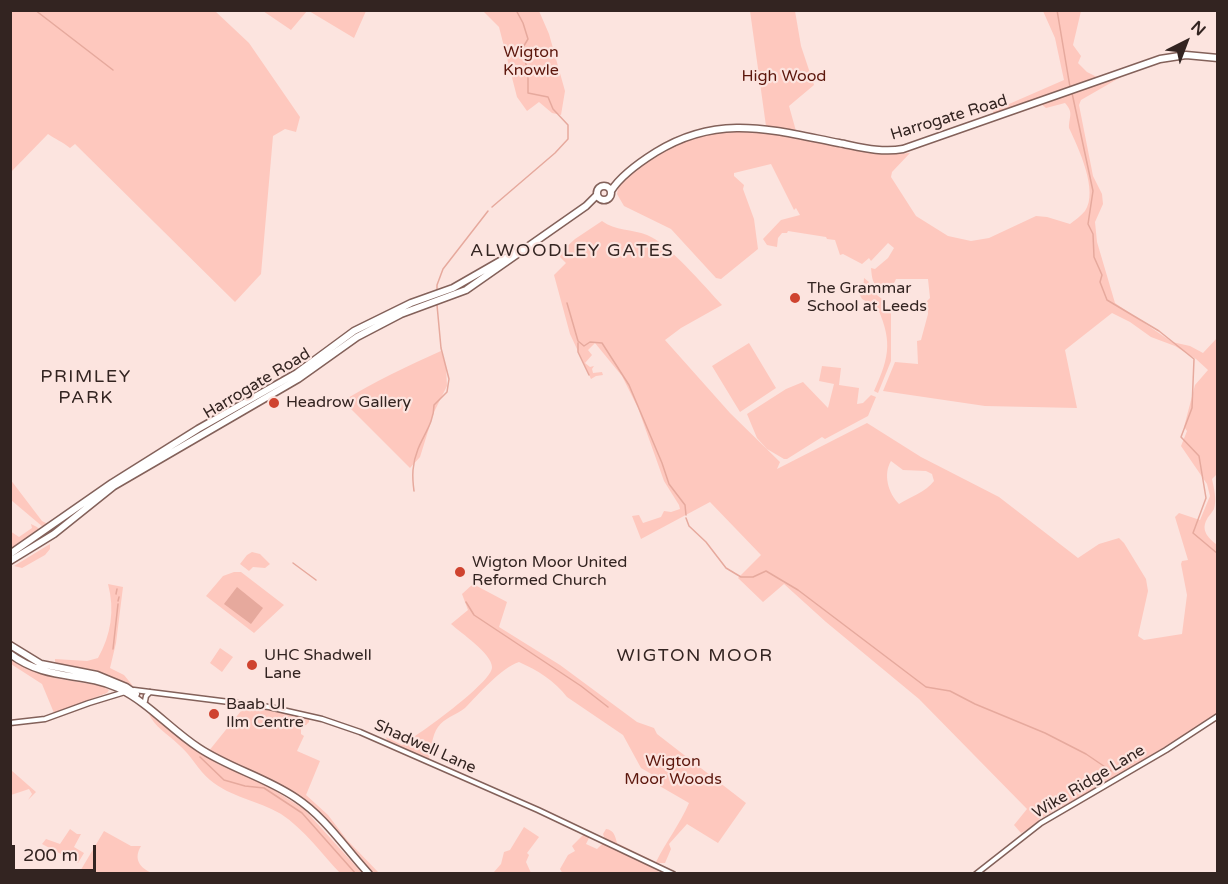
<!DOCTYPE html>
<style>
body{margin:0}
#map{position:relative;width:1228px;height:884px;overflow:hidden;background:#fce4df;font-family:"Varela Round",sans-serif}
canvas{display:block}
.frame{position:absolute;inset:0;border:12px solid #332421;pointer-events:none}
.north{position:absolute;left:1156px;top:12px;width:60px;height:60px;-webkit-text-stroke:4px #fce4df;paint-order:stroke;rotate:42deg;font-size:16px;font-weight:700;line-height:24px;text-align:center;color:#332421}
.north::after{content:'';display:block;margin:auto;width:21px;height:27px;background:#332421;clip-path:polygon(50% 0,100% 100%,50% 72%,0 100%)}
.scale{position:absolute;left:12px;top:845px;width:84px;height:27px;box-sizing:border-box;border:3px solid #332421;border-top:0;padding-left:8px;font-size:18px;line-height:21px;white-space:nowrap;color:#332421;-webkit-text-stroke:4px #fce4df;paint-order:stroke}
</style>
<div id="map">
<canvas width="1228" height="884"></canvas>
<div class="frame"></div>
<div class="north">N</div>
<div class="scale">200 m</div>
</div>
<script>
const context = document.querySelector('canvas').getContext('2d');
context.lineJoin = 'round';
function paint(path, color) { context.fillStyle = color; context.fill(path, 'evenodd'); }
function trace(path, color, width, dash) { context.strokeStyle = color; context.lineWidth = width; context.lineCap = dash ? 'butt' : 'round'; context.setLineDash(dash || []); context.stroke(path); }
function write(font, color, halo, rows, align = 'center') {
  context.font = font + ' "Varela Round",sans-serif'; context.lineWidth = 4.5; context.setLineDash([]); context.textBaseline = 'middle'; context.strokeStyle = halo; context.fillStyle = color; for (const [text, x, y, turn = 0] of rows) {
    context.save(); context.translate(x, y); context.rotate((+turn || 0) * Math.PI / 180); context.textAlign = isNaN(turn) ? turn : align; if (halo) context.strokeText(text, 0, 0); context.fillText(text, 0, 0); context.restore();
  }
}
const green = new Path2D(`
 M10,11H215L249,43L300,117L296,132L285,129L273,136L261,274L235,302L75,144L70,148C63,142 55,139 48,134L11,172Z
 M263,11H307L291,30Z
 M309,11H366L354,38Z
 M472,11H539L549,34L565,91L561,115L552,113L539,102L527,111L517,97L499,27L483,11Z
 M750,11H795L801,46L814,85L789,106L796,131L766,126Z
 M1043,11H1081L1073,45L1081,56L1078,63L1087,72L1099,78L993,116V111L1064,80L1055,38Z
 M1133,70L1081,100L1079,105L1093,176L1102,194L1103,204L1095,222L1097,242L1115,303L1172,342L1190,346L1203,353L1217,338V474L1212,479C1214,489 1217,499 1214,509C1212,513 1208,516 1206,521C1201,532 1210,539 1217,545V714L1131,768L1038,820L1040,822L1024,835L1021,834L1027,830L1021,833L1014,825L1027,809L919,699L826,622L784,584L763,602L738,578L761,555L710,502L641,539L632,516L639,515L643,523L661,517L664,511L671,512L680,509L679,505L664,481L638,408L622,376L595,343L588,350L592,355L585,363L590,367L594,366L592,369L593,373L602,372L603,375L596,376L591,379L570,334L554,275L566,263L560,257L561,252L575,239L602,221C615,231 632,229 647,235C668,243 705,287 722,305L681,328L665,340L730,413L780,462L777,469L867,423L921,457L999,497L1078,558L1099,544L1119,538L1124,543L1146,579L1148,591L1138,636L1144,640L1182,634L1187,595L1181,564L1182,561L1188,560L1175,517L1179,513L1200,520L1210,496L1207,484L1181,446L1187,431L1184,427L1195,385L1208,370L1196,359L1175,346L1151,337L1130,322L1112,313L1065,350L1077,408L985,406L883,391L895,362L918,364L917,341L921,340L928,314L927,301L930,298L928,279H896L891,289L881,290C872,284 872,278 871,268L875,269L888,258L894,248L888,243L871,261L869,258L862,264L843,254L840,255L835,240L827,239L826,237L788,231L787,233H782L778,238L777,247L767,245L763,239L781,220L800,215L796,208L794,210L771,164L734,173V176L744,185L743,189L754,219L758,249L721,279L716,278L671,229L624,206L617,194L618,188L621,184C630,176 639,166 649,159C705,120 757,128 820,142C850,149 879,156 910,153L892,172L891,177L916,216L948,236L971,241L989,238L1036,216L1047,217L1070,224C1075,220 1081,216 1085,211C1099,191 1078,147 1069,128C1069,116 1074,113 1065,103L1046,108L1041,104ZM891,461L903,470L926,471L932,474L934,481C926,492 910,497 899,504C888,493 883,474 891,461Z
 M864,278L869,282L867,287L871,294L873,292L882,299L891,312V361L878,393L874,391C891,354 892,339 875,302L871,304L862,299L859,293L863,290Z
 M749,343L776,388L740,412L712,366Z
 M441,351L446,367L447,386L434,412L420,457L410,468L343,401C374,382 407,366 441,351Z
 M822,366L841,368L839,385L859,388L857,404L863,403L871,395L876,397L868,416L825,439L822,437L787,459H784L767,449L757,438L747,414L786,389L803,382L828,408L834,384L819,381Z
 M10,479L42,521L48,524L43,527L11,500Z
 M31,524L37,527L39,529L11,550L10,531L19,537L32,528Z
 M50,544V549L45,555L22,568L14,566Z
 M252,552L260,554L270,564L265,568L253,567L249,571L240,564L247,555Z
 M234,572H241L284,605L254,633L206,596L223,576Z
 M108,584L123,587L116,643L110,668L124,675L133,686L95,670L61,665L55,662V659L87,661L98,658C111,635 115,610 108,584Z
 M473,584L507,602L499,627L560,665L637,722L654,728L657,734L746,803L718,843L687,824L669,844L671,849L665,863H655L605,840L603,834L606,829C614,830 615,836 617,843L656,862C666,842 680,824 689,803L651,781L653,775L641,768L623,735L567,697C555,681 537,670 519,662C502,667 478,695 465,708C456,715 444,718 438,727C432,735 431,750 429,759L387,740L386,737L402,745C418,735 493,682 492,667C492,654 461,633 451,624L468,610L462,594Z
 M220,648L233,657L222,672L210,663Z
 M10,658C39,679 70,680 103,686L109,690L107,693L54,713L42,684L11,664Z
 M245,706L278,710L309,718V722L306,725H301V734L304,736L297,751L320,761L306,795L328,815L347,840L379,873H371L307,804L208,752Z
 M148,712L182,740L218,764L266,785L304,809L362,873H340C322,854 304,829 281,814C259,801 230,797 210,780C198,770 191,755 179,745C168,734 154,727 148,712Z
 M11,770L36,792L28,800L32,794L29,789L11,795Z
 M524,827L539,837L527,853L529,855L526,862L531,873H495L494,872L501,864L504,852L510,850Z
 M70,829L77,834H81L74,847L84,853L78,863L42,844L46,839L60,844Z
 M104,831L131,846H141C133,859 140,868 152,873H79Z
 M584,834L590,836L586,844L597,849L603,843L659,870L658,874H563L560,869L568,855L575,851L572,846Z`);
const water = new Path2D(`
 M237,587L263,608L251,624L224,604Z`);
const stream = new Path2D(`
 M35,10L113,70
 M1057,10L1070,87
 M1072,93L1093,191L1088,224L1093,234L1094,257L1102,275L1100,282L1107,300L1159,331L1194,359L1192,408L1181,437L1199,456L1206,498L1193,533L1218,554
 M492,207L555,153L568,139V125L553,109L548,97L528,93V72L522,49L528,39L523,23L516,10
 M437,291V285L443,269L488,211
 M567,303L578,341L584,346L590,342L602,343L629,385L662,463L669,484L685,505L686,515
 M578,343V352L589,375
 M414,491C412,476 412,464 418,449C424,434 434,422 434,405L447,392L449,379L441,348L437,305
 M686,518L689,526L706,542L726,568L741,577H753L766,571L798,590L926,687L950,691L975,704L1045,733L1086,754L1111,771
 M293,563L316,580
 M116,594L117,589
 M118,601L119,597
 M466,602L474,615L581,686L608,707
 M113,649L118,604
 M200,757L224,780L245,786L264,788L302,813L356,874`);
const tertiary = new Path2D(`
 M134,690L269,707L322,719L360,732L538,810L673,874
 M145,701L146,696L150,692
 M10,723L45,719L89,703L125,692
 M976,874L1041,823L1166,750L1218,716`);
const trunk = new Path2D(`
 M597 193a7 7 0 1 1 14 0a7 7 0 1 1-14 0Z
 M611,191C621,175 640,162 656,152C719,113 772,130 839,143C860,147 881,153 903,149L1160,59L1186,55L1218,58
 M10,554L112,483L198,429L297,373L354,331L411,303L453,288L521,249
 M10,561L54,534L114,486L298,379L357,337L401,314L466,290L586,206L597,195
 M10,645L41,664L97,675L126,687L136,694
 M10,654C48,682 80,671 118,688C149,703 170,729 199,748C229,768 265,777 296,798C325,817 345,848 369,874`);
const markers = [
 [795,298,6,"#cf432f"],
 [274,403,6,"#cf432f"],
 [460,572,6,"#cf432f"],
 [252,665,6,"#cf432f"],
 [214,714,6,"#cf432f"]
];
const parkNames = [
 ["Wigton",531,53],
 ["Knowle",531,71],
 ["High Wood",784,77],
 ["Wigton",673,762],
 ["Moor Woods",673,780]
];
const streetNames = [
 ["Harrogate Road",949,118,-17],
 ["Harrogate Road",257,384,-31],
 ["Shadwell Lane",425,747,24],
 ["Wike Ridge Lane",1089,782,-31]
];
const poiNames = [
 ["The Grammar",807,289],
 ["School at Leeds",807,307],
 ["Headrow Gallery",286,403],
 ["Wigton Moor United",472,563],
 ["Reformed Church",472,581],
 ["UHC Shadwell",264,656],
 ["Lane",264,674],
 ["Baab Ul",226,705],
 ["Ilm Centre",226,723]
];
const neighbourhoodNames = [
 ["ALWOODLEY GATES",572,251],
 ["PRIMLEY",86,377],
 ["PARK",86,398],
 ["WIGTON MOOR",695,656]
];
paint(green, '#fec8be');
paint(water, '#e6a99d');
trace(stream, '#e6a99d', 1.5);
trace(tertiary, '#83615a', 7);
trace(trunk, '#83615a', 9);
trace(tertiary, '#fff', 4);
trace(trunk, '#fff', 6);
for (const [x, y, r, color] of markers) { const dot = new Path2D(); dot.arc(x, y, r, 0, 2 * Math.PI); context.fillStyle = color; context.fill(dot); trace(dot, '#fce4df', 2); }
write('16px', '#5c160c', '#fce4df', parkNames);
write('16px', '#332421', '#fce4df', streetNames);
write('16px', '#332421', '#fce4df', poiNames, 'left');
context.letterSpacing = '1.5px';
write('18px', '#332421', '#fce4df', neighbourhoodNames);
context.letterSpacing = '0px';
</script>
